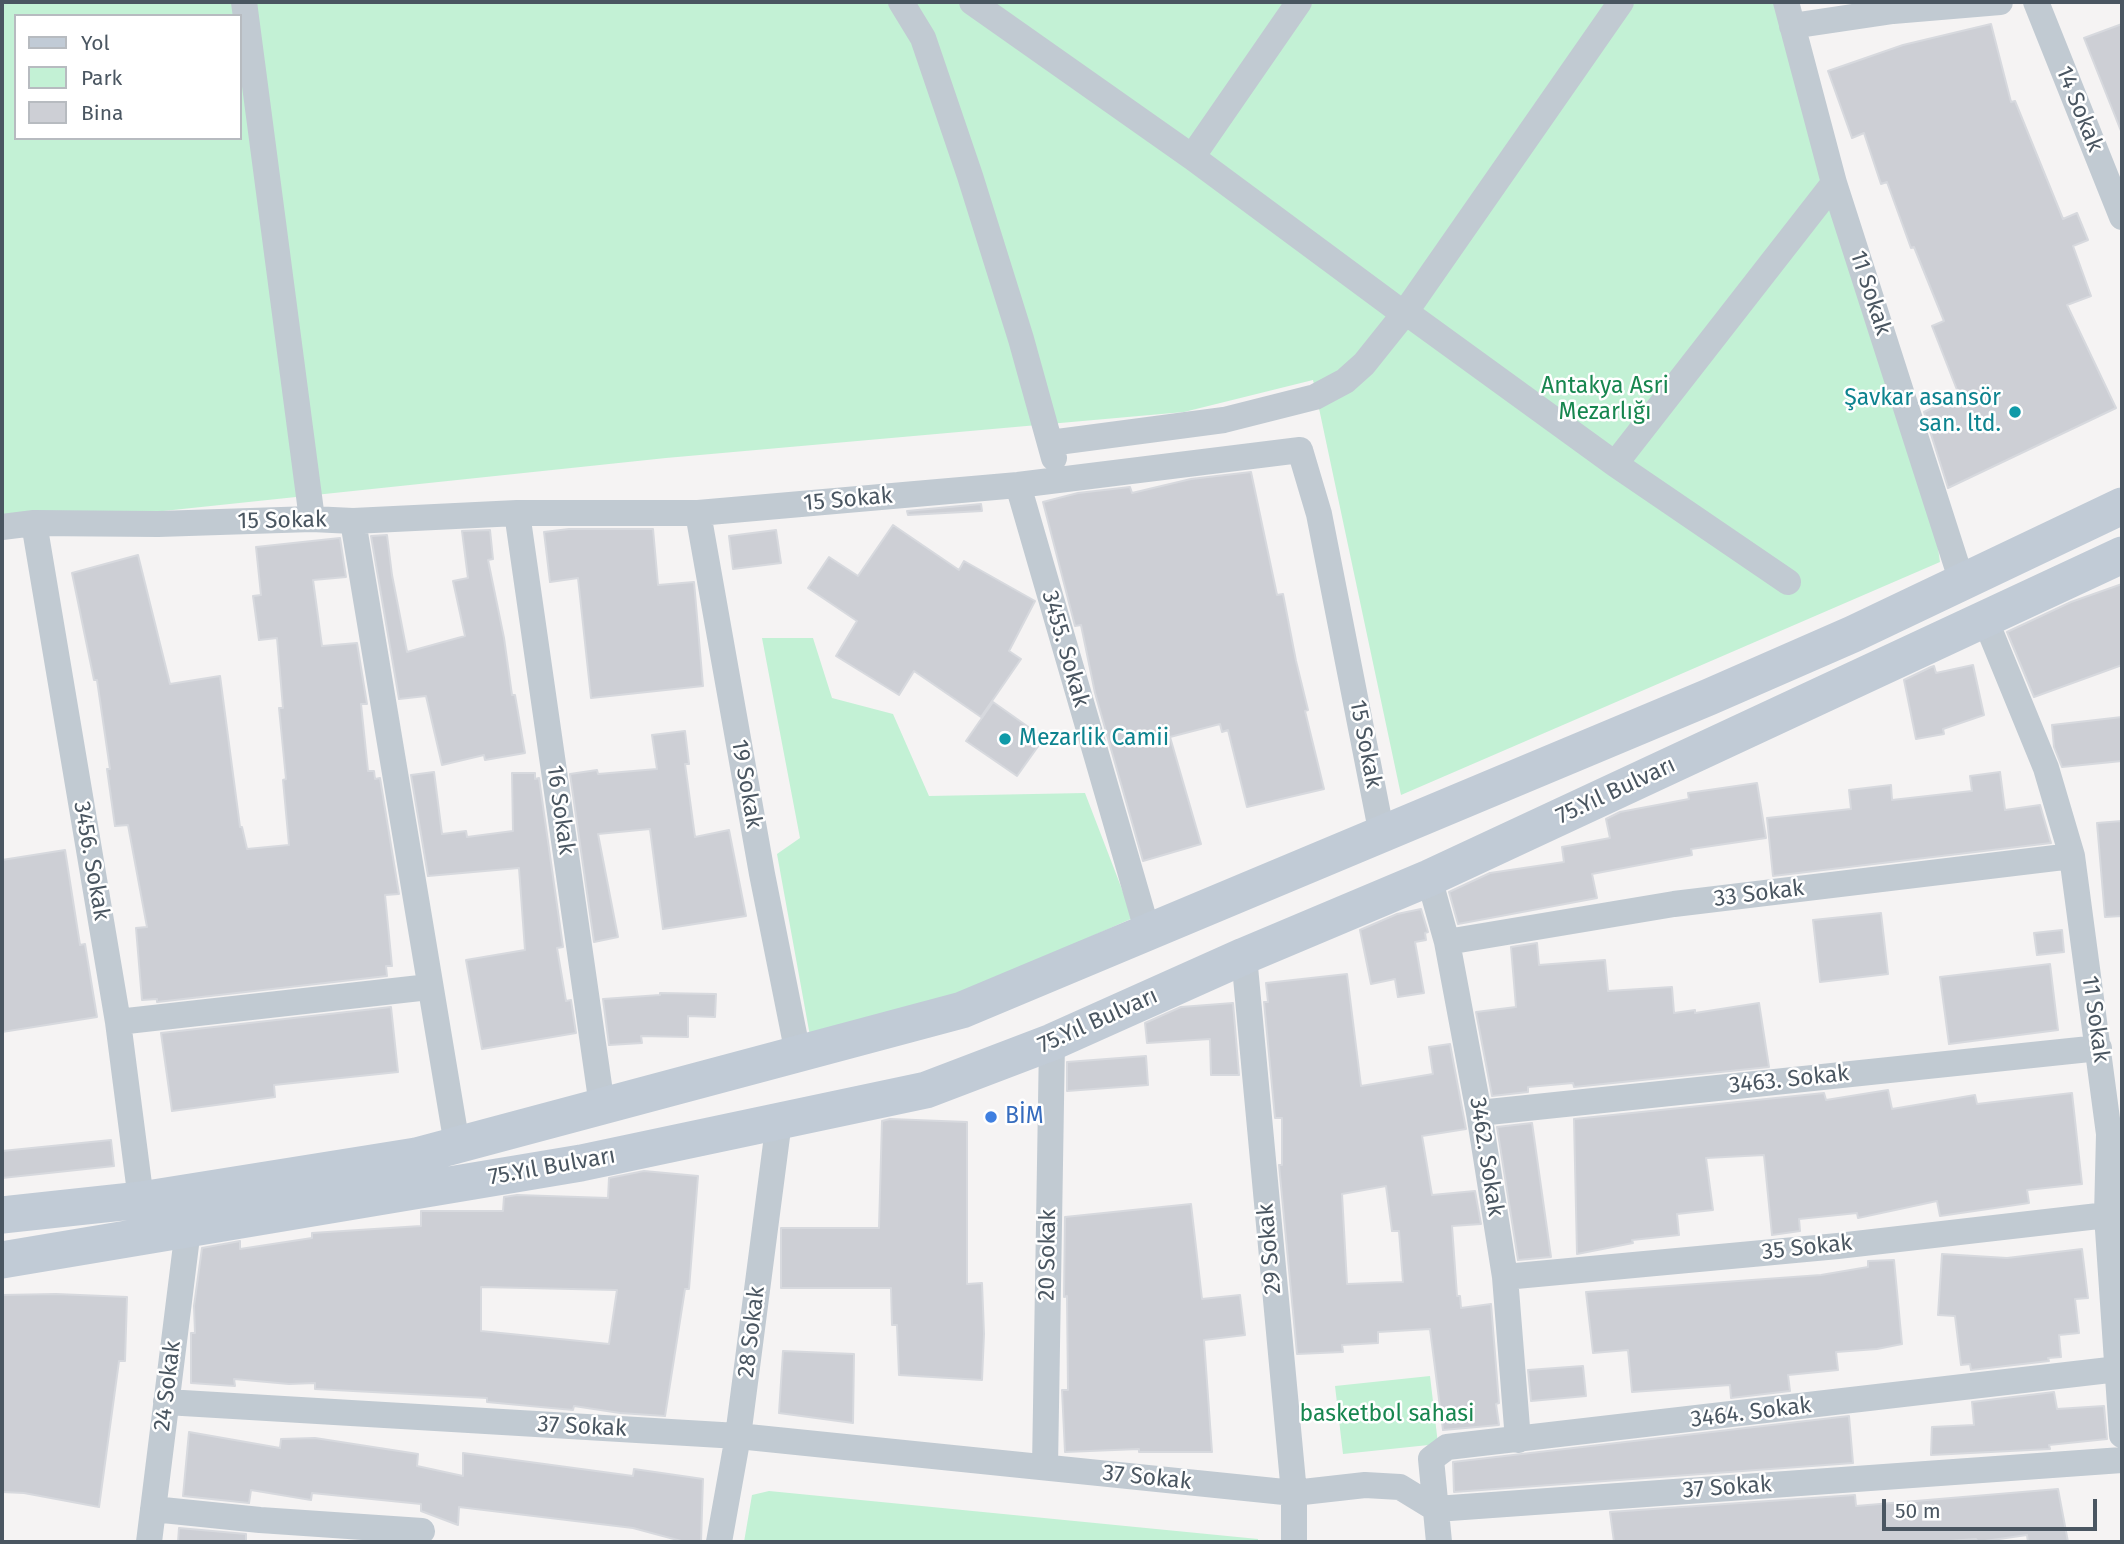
<!DOCTYPE html>
<meta charset="utf-8">
<style>
body{margin:0}
#map{position:relative;width:2124px;height:1544px;overflow:hidden;background:#f5f3f3;font-family:"Fira Sans",sans-serif}
canvas{display:block}
.frame{position:absolute;inset:0;border:4px solid #4a5661;pointer-events:none}
.legend{position:absolute;left:14px;top:14px;width:228px;height:126px;box-sizing:border-box;background:#fff;border:2px solid #b7bbc0;margin:0;padding:9px 12px;list-style:none;font-size:21px;color:#4a5661}
.legend li{display:flex;align-items:center;gap:14px;height:35px}
.legend b{width:35px;border:2px solid #b7bbc0}
.scale{position:absolute;left:1882px;top:1499px;width:215px;height:32px;box-sizing:border-box;border:4px solid #4a5661;border-top:0;padding-left:9px;font-size:21px;line-height:24px;white-space:nowrap;color:#4a5661;-webkit-text-stroke:5px #fff;paint-order:stroke}
</style>
<div id="map">
<canvas width="2124" height="1544"></canvas>
<div class="frame"></div>
<ul class="legend">
<li><b style="height:9px;background:#c1cbd6"></b>Yol</li>
<li><b style="height:19px;background:#c3f1d5"></b>Park</li>
<li><b style="height:19px;background:#cdcfd5"></b>Bina</li>
</ul>
<div class="scale">50 m</div>
</div>
<script>
const context = document.querySelector('canvas').getContext('2d');
context.lineJoin = 'round';
function paint(path, color) { context.fillStyle = color; context.fill(path, 'evenodd'); }
function trace(path, color, width, dash) { context.strokeStyle = color; context.lineWidth = width; context.lineCap = dash ? 'butt' : 'round'; context.setLineDash(dash || []); context.stroke(path); }
function write(font, color, halo, rows, align = 'center') {
  context.font = font + ' "Fira Sans",sans-serif'; context.lineWidth = 5; context.setLineDash([]); context.textBaseline = 'middle'; context.strokeStyle = halo; context.fillStyle = color; for (const [text, x, y, turn = 0] of rows) {
    context.save(); context.translate(x, y); context.rotate((+turn || 0) * Math.PI / 180); context.textAlign = isNaN(turn) ? turn : align; if (halo) context.strokeText(text, 0, 0); context.fillText(text, 0, 0); context.restore();
  }
}
const green = new Path2D(`
 M2,2H1786L1937,541L1940,562L1401,795L1313,380L1184,412L666,458L2,528ZM16,16H240V138H16Z
 M762,638H813L832,698L893,714L929,796L1085,793L1133,918L959,995L810,1036L777,854L800,838Z
 M1430,1376L1438,1444L1343,1454L1335,1386Z
 M769,1491L1258,1539V1542H744L752,1495Z`);
const building = new Path2D(`
 M1991,24L2011,102L2015,101L2063,219L2077,213L2088,240L2073,246L2091,296L2067,305L2116,408L1948,488L1924,412L1959,395L1932,326L1944,321L1914,247L1911,248L1887,182L1881,184L1864,133L1852,138L1828,71L1903,45Z
 M2122,24V130L2121,131L2084,38Z
 M1251,472L1277,595L1283,594L1296,661L1308,710L1305,711L1324,789L1247,807L1228,730L1222,732L1220,724L1170,737L1201,844L1143,861L1095,693L1081,625L1075,626L1043,502L1078,493L1130,487L1132,493L1191,479Z
 M981,504L982,511L908,515L907,511Z
 M893,525L959,570L964,561L1035,601L1009,651L1021,659L981,717L914,671L899,695L836,656L857,621L808,588L829,557L858,576Z
 M569,529H653L658,585L694,582L703,686L591,698L578,578L550,582L544,532Z
 M490,530L493,559L488,560L504,638L512,695H515L525,753L485,760L484,755L442,765L426,696L399,699L371,536L387,535L392,575L407,652L465,636L453,581L468,578L462,531Z
 M776,530L781,563L733,569L729,536Z
 M340,538L346,577L313,580L322,646L357,643L367,704H361L368,771H374L375,779L380,778L399,894L385,895L392,966H386L387,976L157,1002V999L142,1000L136,928L147,927L128,825L115,826L107,769H110L97,680H94L72,573L138,555L170,684L220,676L240,827H242L247,849L289,845L283,780L286,779L279,708H283L277,638L259,640L253,596L261,595L256,547Z
 M2122,584V665L2034,697L2007,632L2071,602Z
 M1973,665L1984,715L1943,729L1944,734L1916,739L1904,680L1931,667L1934,666L1936,673Z
 M993,702L1044,738L1017,776L966,741Z
 M2122,717V761L2062,767L2054,747L2052,725Z
 M685,731L689,764H685L695,837L729,830L746,916L663,929L650,829L598,834L618,937L594,942L570,774L597,770L598,774L657,769L652,735Z
 M434,772L442,834L466,831L467,837L513,831L512,773H535V779L539,778L563,947L557,948L566,1001L571,1000L576,1033L482,1049L466,960L525,950L519,868L428,876L411,775Z
 M2000,772L2005,810L2040,805L2051,843L1773,876L1767,818L1851,809L1849,790L1891,785L1892,800L1972,791L1970,776Z
 M1757,783L1766,838L1691,849L1692,855L1592,874L1597,898L1458,924L1449,892L1490,873L1564,862L1562,847L1610,838L1606,819L1620,812L1689,799L1688,793Z
 M2122,821V916L2105,917L2097,823Z
 M65,850L80,945L85,944L97,1017L2,1032V860Z
 M1421,909L1428,932L1425,933L1426,940L1415,942L1424,993L1398,997L1395,979L1371,984L1360,930L1397,914Z
 M1881,913L1888,974L1820,982L1813,920Z
 M2062,930L2064,952L2037,955L2034,933Z
 M1537,943L1539,965L1605,960L1608,991L1672,987L1674,1013L1695,1010V1013L1759,1003L1769,1067L1574,1087L1573,1083L1528,1087V1092L1492,1096L1476,1012L1516,1007L1511,947Z
 M2050,964L2058,1030L1949,1044L1940,977Z
 M1347,974L1361,1086L1433,1074L1429,1047L1450,1044L1466,1129L1422,1136L1432,1195L1475,1191L1481,1224L1452,1226L1457,1296H1460L1461,1308L1491,1304L1499,1403L1496,1404L1499,1425L1443,1430L1430,1329L1378,1332V1343L1342,1345L1343,1352L1297,1354L1279,1165H1282V1118H1275L1264,1002H1268L1266,983ZM1386,1186L1392,1231H1399L1403,1282L1347,1284L1342,1194Z
 M660,993L716,994L715,1017L688,1016V1037L641,1036L642,1043L609,1045L603,999L660,995Z
 M1233,1003L1239,1075H1211L1210,1039L1147,1043L1145,1023L1181,1007Z
 M391,1007L398,1072L274,1085L275,1097L172,1111L161,1033Z
 M1146,1056L1148,1085L1067,1091V1062Z
 M1888,1090L1892,1109L1975,1095L1977,1104L2072,1093L2082,1184L2027,1190L2029,1203L1940,1216L1937,1201L1858,1218L1857,1213L1799,1219L1800,1231L1772,1235L1764,1155L1706,1158L1713,1210L1677,1214L1679,1235L1632,1240L1633,1243L1577,1254L1574,1119L1824,1093L1826,1100Z
 M890,1119L967,1122V1284L982,1283L984,1334L982,1380L899,1375L897,1325H892L891,1288H781V1228H879L882,1121Z
 M1532,1123L1551,1257L1518,1260L1497,1127Z
 M111,1140L114,1166L2,1178V1151Z
 M644,1171L698,1176L689,1289H685L665,1416L620,1413L574,1406L573,1410L487,1402V1398L315,1389V1383L289,1384L234,1379L235,1386L191,1383V1333H195L194,1306L202,1248L240,1241V1249L312,1238V1233L421,1226V1211H503L504,1197L517,1195L608,1198L609,1178ZM481,1287L617,1290L609,1344L481,1331Z
 M1191,1204L1202,1299L1240,1295L1245,1335L1204,1340L1212,1452H1139V1449L1065,1452L1062,1390H1068L1067,1296L1064,1297L1065,1217Z
 M2082,1249L2088,1298L2075,1299L2079,1333L2059,1335L2061,1357L2048,1358L2049,1361L1971,1370L1970,1364L1961,1365L1955,1316L1938,1315L1942,1254L2007,1258Z
 M1894,1260L1902,1344L1877,1349L1836,1352L1838,1370L1788,1375L1790,1391L1731,1398L1730,1385L1632,1392L1628,1350L1593,1353L1586,1292L1821,1275L1868,1267V1261Z
 M56,1294L127,1297L125,1361H119L99,1507L24,1493L2,1492V1295Z
 M783,1351L854,1354L853,1423L779,1413Z
 M1583,1366L1586,1396L1531,1401L1528,1370Z
 M2054,1392L2057,1409L2104,1406L2107,1439L2049,1445L2050,1449L1931,1455L1932,1427L1974,1425L1972,1402Z
 M1849,1416L1853,1463L1454,1492L1453,1462Z
 M189,1432L280,1448L281,1439L315,1438L418,1454L417,1466L463,1476V1453L633,1476L634,1469L703,1479L701,1542H685L633,1528L459,1507L458,1525L421,1511V1504L312,1493L311,1500L251,1490L249,1503L183,1496Z
 M2058,1489L2068,1542H2028L2027,1535L1978,1542L1976,1539L1937,1542H1614L1610,1512L1855,1495L1856,1506Z
 M179,1528L246,1534V1542H178Z`);
const minor = new Path2D(`
 M244,2L312,519
 M901,2L923,38L970,176L1021,339L1054,458
 M972,2L1192,157L1404,314L1407,313L1615,464L1788,582
 M1786,2L1834,183L1962,582
 M2036,2L2122,217
 M1792,26L1893,11L2000,2
 M1192,157L1299,2
 M1050,443L1224,420L1315,397L1345,381L1364,364L1404,314L1621,2
 M1615,464L1834,183
 M1018,485L1148,933
 M517,513L602,1106
 M698,513L762,874L798,1054
 M353,521L457,1145
 M34,523L118,1022L141,1200
 M2,527L34,523L158,524L312,519L353,521L517,513H698L1018,485L1300,450L1319,514L1382,835
 M1985,619L2046,768L2072,856L2109,1134L2107,1215L2122,1435
 M1429,878L1447,942L1479,1113L1505,1277L1518,1440
 M1447,942L1674,904L2072,856
 M1244,956L1294,1493V1542
 M118,1022L429,987
 M1479,1113L2099,1048
 M1505,1277L1838,1246L2107,1215
 M166,1402L738,1436L1294,1493L1365,1485L1400,1487L1436,1509L2122,1460
 M1045,1467L1052,1042
 M153,1509L260,1520L422,1531
 M149,1542L188,1229
 M719,1542L738,1436L779,1121
 M1439,1542L1431,1459L1447,1447L2118,1369L2122,1364`);
const secondary = new Path2D(`
 M2,1215L141,1200L416,1156L962,1010L1709,697L1853,634L2122,506
 M2,1260L581,1163L926,1090L1052,1042L1244,956L1429,878L2122,555`);
const markers = [
 [2015,412,7,"#0f9aa8"],
 [1005,739,7,"#0f9aa8"],
 [991,1117,7,"#3f7fe0"]
];
const streetNames = [
 ["14 Sokak",2079,109,68],
 ["11 Sokak",1870,293,72],
 ["15 Sokak",848,500,-5],
 ["15 Sokak",282,521,-1],
 ["3455. Sokak",1065,649,74],
 ["15 Sokak",1365,744,79],
 ["19 Sokak",746,784,80],
 ["75.Yıl Bulvarı",1616,791,-25],
 ["16 Sokak",560,810,82],
 ["3456. Sokak",91,861,80],
 ["33 Sokak",1759,894,-7],
 ["11 Sokak",2095,1019,82],
 ["75.Yıl Bulvarı",1098,1021,-24],
 ["3463. Sokak",1789,1080,-6],
 ["3462. Sokak",1486,1157,81],
 ["75.Yıl Bulvarı",552,1167,-10],
 ["35 Sokak",1807,1248,-6],
 ["29 Sokak",1270,1249,-95],
 ["20 Sokak",1048,1255,-89],
 ["28 Sokak",752,1332,-83],
 ["24 Sokak",168,1386,-83],
 ["3464. Sokak",1751,1413,-7],
 ["37 Sokak",582,1427,3],
 ["37 Sokak",1147,1478,6],
 ["37 Sokak",1727,1488,-4]
];
const parkNames = [
 ["Antakya Asri",1605,387],
 ["Mezarlığı",1605,413],
 ["basketbol sahasi",1387,1415]
];
const cultureNames = [
 ["Şavkar asansör",2001,399],
 ["san. ltd.",2001,425],
 ["Mezarlik Camii",1019,739,"left"]
];
const shopNames = [
 ["BİM",1005,1117]
];
paint(green, '#c3f1d5');
paint(building, '#cdcfd5');
trace(building, '#d7d9de', 2);
trace(minor, '#c1cad2', 26);
trace(secondary, '#c1cbd6', 37);
for (const [x, y, r, color] of markers) { const dot = new Path2D(); dot.arc(x, y, r, 0, 2 * Math.PI); context.fillStyle = color; context.fill(dot); trace(dot, '#fff', 2.5); }
write('23px', '#4a5661', '#fff', streetNames);
write('23px', '#17864f', '#fff', parkNames);
write('23px', '#0d838f', '#fff', cultureNames, 'right');
write('23px', '#366cbe', '#fff', shopNames, 'left');
</script>
